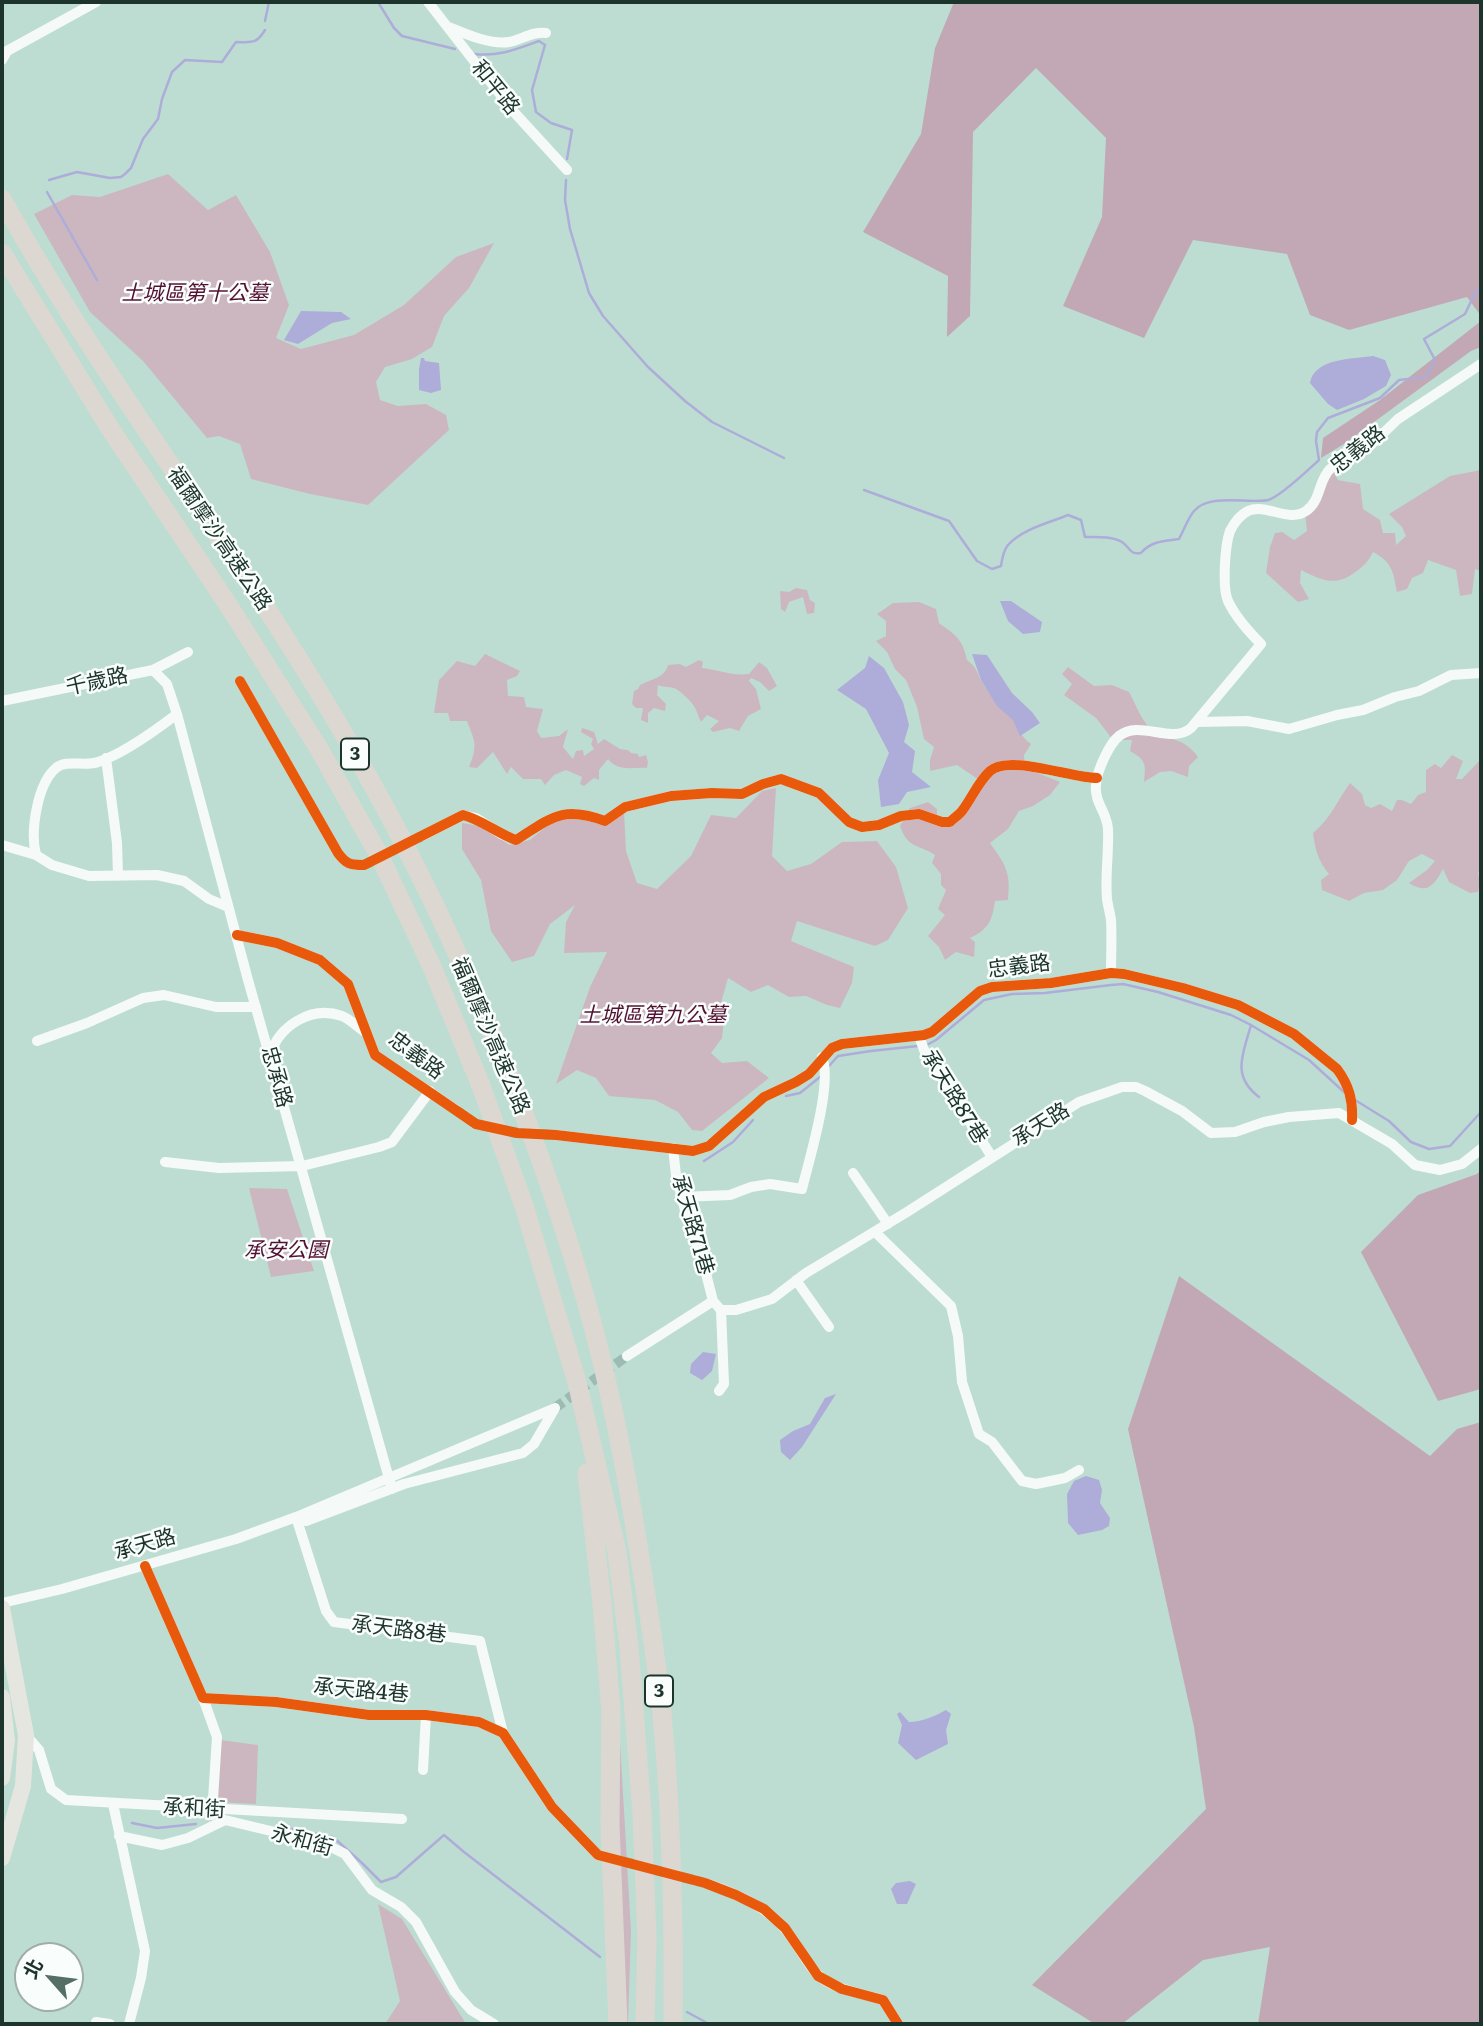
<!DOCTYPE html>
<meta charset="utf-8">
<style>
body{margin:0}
#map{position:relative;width:1483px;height:2026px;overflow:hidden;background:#bdddd3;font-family:Literata,"Noto Sans TC",serif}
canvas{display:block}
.frame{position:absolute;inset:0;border:4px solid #1d342d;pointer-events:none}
.north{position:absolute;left:14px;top:1942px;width:70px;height:70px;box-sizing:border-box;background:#f9fefc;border:2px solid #a1ada9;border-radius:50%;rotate:298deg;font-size:19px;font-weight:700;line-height:28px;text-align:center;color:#1d342d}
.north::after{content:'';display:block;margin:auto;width:24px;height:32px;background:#556f67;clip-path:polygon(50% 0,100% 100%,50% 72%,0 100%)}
</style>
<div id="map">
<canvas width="1483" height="2026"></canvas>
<div class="frame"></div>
<div class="north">北</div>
</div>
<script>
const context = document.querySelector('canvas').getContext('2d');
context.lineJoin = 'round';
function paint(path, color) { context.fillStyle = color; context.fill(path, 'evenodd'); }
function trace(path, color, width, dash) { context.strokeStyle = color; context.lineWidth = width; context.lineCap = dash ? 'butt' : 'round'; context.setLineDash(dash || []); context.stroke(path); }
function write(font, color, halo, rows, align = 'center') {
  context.font = font + ' Literata,"Noto Sans TC",serif'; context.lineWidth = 5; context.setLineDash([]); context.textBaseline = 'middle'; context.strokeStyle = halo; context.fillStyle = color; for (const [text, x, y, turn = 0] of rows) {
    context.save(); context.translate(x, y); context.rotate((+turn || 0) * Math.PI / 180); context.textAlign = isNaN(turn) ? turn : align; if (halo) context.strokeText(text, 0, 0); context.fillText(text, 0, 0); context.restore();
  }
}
const green = new Path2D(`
 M168,174L208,210L236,195L270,252L289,305L276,338L301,349L354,335L404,305L456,257L494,243L469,288L444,316L432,347L412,359L385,367L376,382L380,400L398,406L426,404L446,415L449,430L368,505L310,494L251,479L240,444L219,436L207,438L143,361L90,312L34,214L72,195L100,197Z
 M1332,470L1338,480L1360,484L1363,509L1380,520L1383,533H1395L1396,545L1406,536L1402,527L1389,514L1450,476L1481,470V571L1475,569L1472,594L1460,596L1456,570L1428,560L1423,573L1412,578L1407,589L1397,592C1393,572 1393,563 1373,552C1368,562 1363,567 1354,573C1335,587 1321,580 1301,570L1300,583L1309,599L1298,602L1266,573L1270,547L1275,533L1282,532L1294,540L1307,531L1305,513Z
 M796,588L807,590L810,600L815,603L814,613L807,614L803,597L789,602L785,612L781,609L780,591L789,592Z
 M919,602L936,609L939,623C956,635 963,640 967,660C978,669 976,671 982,682C990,696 1000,706 1011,717C1020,727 1017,733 1031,744L1024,755L1025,768L1060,782L1050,795L1033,806L1019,811L1008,829L990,843C1006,865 1011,873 1008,900L995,901C992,921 989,929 970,938L975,942L974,957L956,952L945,960L939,947L928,936L945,915L938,909L946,890L941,885V874L932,863L935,855C918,844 908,849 900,826L910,808L928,802L937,809V821L948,823L982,782L957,765L930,771V760L934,747L924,739L917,707L906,680L895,669L887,652L876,641L886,636V621L877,614L893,603Z
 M485,654L520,671L517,676L507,680L508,696L524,697L526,707L543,709L537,731L541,738L559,736L568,729L563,747L573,759L576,751L583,750L584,756L594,749L591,744L593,739L581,732L582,728L594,732L598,744L604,739L620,749L628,750L631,753L638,754L639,757L646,755L648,762L647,768C632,767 618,772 608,759L599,770V780L594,778L584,786L580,784L582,777L566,770L554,775L545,785L541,779H523L511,767L507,774L493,752L477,768L469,767C478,745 475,742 467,721H450L448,713H434L439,680L457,661L475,666Z
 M699,660L703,662L702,668C719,670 732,676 749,674L759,662L767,668L777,686L769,691L760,682L751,678L749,681L756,689L761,709L748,716L739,731L730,728L713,732L710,729L719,721L707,715L701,722C698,716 697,711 694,706C690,700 681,692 676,689C670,686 665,688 658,685L657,695L666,704L665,711L654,708L648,713V723L641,720L643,708H636L632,704L634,691L638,689L640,685C651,679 665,678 668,665L680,664L686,667Z
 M1068,667L1094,686L1112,685L1129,692C1136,704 1143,726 1156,733C1174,741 1185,739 1198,757L1189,766L1188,777L1171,771L1160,772L1144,782C1146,764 1146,760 1130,751L1132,740H1113L1096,718L1064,695L1072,684L1062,674Z
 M1452,755L1463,761L1456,779H1462L1481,759V871L1478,872L1480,883L1478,892L1470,893L1449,882L1443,869C1434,885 1428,895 1409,883L1427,870L1435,861L1422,854L1409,861L1397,880L1383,890L1364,893L1349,901L1322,890L1321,880L1329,874C1318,861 1315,849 1313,833C1331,818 1337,801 1350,783L1362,794L1365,805L1371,808L1380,804L1392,811L1397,800H1402L1411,804L1418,795L1426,792V770L1435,764L1441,768Z
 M776,788L772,856L787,871L811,864L842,842L877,841L896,867L908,908L888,940L875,946L797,921L791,941L854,967L852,983L840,1008L827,1005L806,996L789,997L768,985L751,992L728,978L721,1003L724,1019L722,1038L711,1053L722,1063L747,1061L769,1078L702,1131L692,1130L678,1112L655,1100L609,1096L596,1078L577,1070L556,1084L590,987L607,952L564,953L566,922L575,905L550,924L534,956L512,962L491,931L481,880L462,849V823L485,827L509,845L530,840L556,818H587L624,812L626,851L637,883L657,889L691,856L711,815L736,818L762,791Z
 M249,1188L287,1189L314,1271L271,1277Z
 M619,1724L631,1931L628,2024H624L617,1841Z
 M220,1740L258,1745L256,1804L217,1802Z
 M378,1904L402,1919L466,2024H385L400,2001Z`);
const forest = new Path2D(`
 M954,2H1481V316L1467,297L1349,330L1310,315L1287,254L1193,240L1144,338L1063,306L1102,217L1106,138L1036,68L973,132L970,316L947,337L948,276L863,232L921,134L935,48Z
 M1481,321V347L1471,351L1344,444L1321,458L1323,438L1380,400Z
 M1481,1170V1389L1438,1401L1361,1252L1418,1195L1477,1174Z
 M1179,1276L1430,1456L1457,1429L1481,1422V2024H1258L1270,1947L1203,1960L1122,2024H1095L1032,1985L1206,1809L1194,1727L1128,1429Z`);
const water = new Path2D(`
 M301,311L341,312L351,319L332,323L298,344L284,340Z
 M1373,356L1385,360L1391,375L1386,386L1364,399L1337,410L1328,404L1310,383C1314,358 1353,359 1373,356Z
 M421,358H424L425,361L439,363L441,390L431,393L419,390V369Z
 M1000,601H1011L1042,622L1040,632L1023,634L1008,621Z
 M972,654L987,655L1012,693L1032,712L1040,723L1020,736L1013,720L997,706L981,680Z
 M869,656L884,668L903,702L909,725L904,742L915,751L912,772L931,787L907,792L899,804L881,807L878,780L889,753L866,709L837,690L865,668Z
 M703,1352L716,1354L712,1371L702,1380L690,1373L691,1364Z
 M836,1394L802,1447L790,1460L781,1452L780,1440L793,1431L810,1424L825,1398Z
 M1086,1476L1099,1480L1102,1490L1100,1503L1110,1518L1109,1526L1102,1530L1078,1535L1068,1523L1067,1494L1074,1481Z
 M946,1710L951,1714L946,1730L948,1744L916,1760L898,1743L902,1725L897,1714L900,1712L909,1722C922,1722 935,1716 946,1710Z
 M910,1881L916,1884L907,1904H897L891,1889L896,1883Z`);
const stream = new Path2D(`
 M378,2L394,28L402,36L455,49
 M265,21L269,2
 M474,54C498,57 517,49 539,41L545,45L532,90L536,112L551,123L572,130L567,159
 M49,180L77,172L110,178L121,177L125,174L131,168L143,139L158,119L162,99L172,72L185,60L222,62L236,42C251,42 256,45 265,30
 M566,180L565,200L570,229L589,293L603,316L648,367L685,401L712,422L784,458
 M47,192L97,280
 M864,490L949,521L977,561L992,569L1001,566C1002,559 1003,551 1008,545C1022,529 1049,523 1068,515L1081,520L1085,537C1097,537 1112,536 1122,542C1130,547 1129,555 1141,553C1151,541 1164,541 1179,539C1184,530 1188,518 1194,511C1209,493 1248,504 1268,500C1280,497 1308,470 1319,460L1316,441L1317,432L1328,418L1380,398L1399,380L1426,377L1435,360L1424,339L1465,314L1476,291L1481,288
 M1251,1025C1243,1054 1231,1076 1259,1097
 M925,1046L936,1040L984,1000L1012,994L1045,993L1111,985L1123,984L1158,992L1231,1015L1251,1025L1309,1060L1344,1092
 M829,1066L838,1056L871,1051L918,1046
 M786,1096L800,1093L820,1077
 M1355,1100L1389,1121L1411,1142L1429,1149L1450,1146L1481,1112
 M704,1161L733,1142L753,1120
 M132,1823L157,1828L196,1824
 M276,1826L333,1837L362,1863L381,1882L396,1877L444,1835L464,1852L600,1957
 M687,2012L709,2024`);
const streetTunnel = new Path2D(`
 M364,865L422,836
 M456,1110L476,1124L517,1133L556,1135
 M555,1408L627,1356
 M610,1858L705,1883`);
const street = new Path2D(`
 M428,2L513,111L567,170
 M449,27C466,34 490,45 509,42C522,40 532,31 546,33
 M2,60L7,51L96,2
 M153,670L167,684L177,714L248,980L392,1489
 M240,681L338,853C346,864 350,865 364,865
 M2,701L153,670L188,652
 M1197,722L1247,721L1289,729L1337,715L1363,710L1395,697L1419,691L1451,675L1481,673
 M106,758L117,843L118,876
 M422,836L463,815L476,818L501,834L516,840C551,818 562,805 605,821L625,807L671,796L712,793L742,794L763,784L781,779L819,793L849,822L862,827L879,825L901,816L919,814L942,822H950C954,818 959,815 962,811C972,798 978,782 990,771C1009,754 1071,778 1097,778
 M2,845L36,855L52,865L89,876L157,875L184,881L209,899L228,907
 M36,855C30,832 37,784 56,768C66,759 85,767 98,762C123,754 156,730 177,714
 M237,935L277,943L320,960L348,984L375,1055L456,1110
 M1111,973C1111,956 1112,937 1111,920C1110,913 1108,906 1107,899C1105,876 1109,852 1108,829C1107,812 1094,803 1096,784C1097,771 1109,744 1119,736C1140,719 1171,745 1191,728L1261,644C1248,631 1236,618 1228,601C1222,588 1225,545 1230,531C1234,523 1240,515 1248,511C1266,503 1289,523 1306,511C1321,501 1318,481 1330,469L1372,444L1398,419L1481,364
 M919,1036L924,1050L992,1157
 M37,1041L87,1023L143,998L164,995L216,1007H256
 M270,1055C279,1026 311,1005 342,1016C350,1019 357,1027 365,1032
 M556,1135L693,1151L709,1146L764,1097L796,1082L809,1074L832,1048L842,1044L924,1035L932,1032L980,991L992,987L1051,983L1111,973L1124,974L1183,988L1238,1005L1294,1034L1337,1069C1349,1085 1353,1100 1352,1120
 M673,1148L676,1175L686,1214L702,1258L713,1301L721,1310H736L772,1299L806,1273L907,1212L1079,1102L1122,1087H1136L1145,1091L1182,1111L1211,1133L1235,1132L1264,1122L1289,1117L1339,1113L1392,1144L1415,1165L1440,1170L1462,1164L1481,1149
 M165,1162L219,1168L302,1166L379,1147L392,1142L430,1091
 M853,1173L888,1224
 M682,1197L730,1195L751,1187L770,1184L802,1189C809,1160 833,1083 822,1057
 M875,1232L951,1306L958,1336L962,1382L979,1434L992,1442L1022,1481L1036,1484L1065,1478L1079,1470
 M796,1280L829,1327
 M627,1356L713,1301
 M719,1391L724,1384L721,1310
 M296,1517L326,1611L334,1622L480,1641L503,1733
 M296,1517L306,1521L404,1484L523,1453L534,1444L555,1408
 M145,1566L203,1698L276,1702L369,1715H426L479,1722L503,1733L552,1807L598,1855
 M2,1603L62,1589L236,1539L296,1517L555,1408
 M203,1698L217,1737L212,1815
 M26,1735L39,1750L51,1789L66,1800L402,1819
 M423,1770L426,1715
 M113,1804L145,1951L141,1978L129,2024
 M119,1836L162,1845L188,1838L225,1820L325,1844L345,1854L372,1890L401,1907L416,1922L455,1992L471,2010L494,2024
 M705,1883C733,1892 766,1906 785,1929C797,1943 805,1961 817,1974C831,1989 864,1994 883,2000L898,2024
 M96,2022L110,2024`);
const primary = new Path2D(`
 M2,1608L26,1735L23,1786L2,1858
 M2,1697L7,1741L2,1778`);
const highway = new Path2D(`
 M2,199C105,385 239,552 345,736C447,911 531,1109 587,1304C612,1393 629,1485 643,1577C651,1626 659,1676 663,1725C672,1825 674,1924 673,2024
 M2,253L111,430L225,600L318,747L380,857L432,967L480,1083L524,1206L557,1316L577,1382L617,1552L629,1647L642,1813L647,1938L645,2024
 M587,1473L602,1603L611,1712L610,1825L618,2024`);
const cycleway = new Path2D(`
 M240,681L338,853C346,864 350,865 364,865L463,815C482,820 497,833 516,840C551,818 562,805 605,821L625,807L671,796L712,793L742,794L763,784L781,779L819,793L849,822L862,827L879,825L901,816L919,814L942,822H950C954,818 959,815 962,811C972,798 978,782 990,771C1009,754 1071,778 1097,778
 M237,935L277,943L320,960L348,984L375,1055L476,1124L517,1133L556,1135L693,1151L709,1146L764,1097L796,1082L809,1074L832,1048L842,1044L924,1035L932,1032L980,991L992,987L1051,983L1111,973L1124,974L1183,988L1238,1005L1294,1034L1337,1069C1349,1085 1353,1100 1352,1120
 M145,1566L203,1698L276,1702L369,1715H426L479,1722L503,1733L552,1807L598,1855L705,1883L736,1895L764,1909L785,1928L818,1976L842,1989L883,2000L898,2024`);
const shields = [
 [355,754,28],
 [659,1691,28]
];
const shieldNames = [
 ["3",355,754],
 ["3",659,1691]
];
const streetNames = [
 ["和平路",495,88,51],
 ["忠義路",1358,450,-38],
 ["福爾摩沙高速公路",219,539,56],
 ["千歲路",97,682,-12],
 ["忠義路",1019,967,-7],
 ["福爾摩沙高速公路",490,1036,67],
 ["忠義路",416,1056,37],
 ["忠承路",276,1077,74],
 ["承天路87巷",954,1097,58],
 ["承天路",1041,1125,-32],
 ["承天路71巷",692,1225,74],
 ["承天路",145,1545,-16],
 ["承天路8巷",399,1630,7],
 ["承天路4巷",361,1691,5],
 ["承和街",194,1809,3],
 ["永和街",302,1841,16]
];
const parkNames = [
 ["土城區第十公墓",195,294],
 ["土城區第九公墓",653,1016],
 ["承安公園",286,1251]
];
paint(green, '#ccb7c0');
paint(forest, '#c2a8b4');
paint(water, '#aeacd9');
trace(stream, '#aeacd9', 2.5);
trace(streetTunnel, '#9dbbb2', 10, [10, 5]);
trace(street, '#f5faf8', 10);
trace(primary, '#e6e6e0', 16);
trace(highway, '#dcd8d1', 19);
trace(cycleway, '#e8590c', 10);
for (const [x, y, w] of shields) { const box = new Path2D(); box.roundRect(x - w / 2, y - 15.5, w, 31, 5); context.fillStyle = '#f9fefc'; context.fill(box); trace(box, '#1d342d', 2); }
write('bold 19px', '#1d342d', null, shieldNames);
write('21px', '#1d342d', '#f9fefc', streetNames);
write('italic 21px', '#541032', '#f9fefc', parkNames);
</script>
